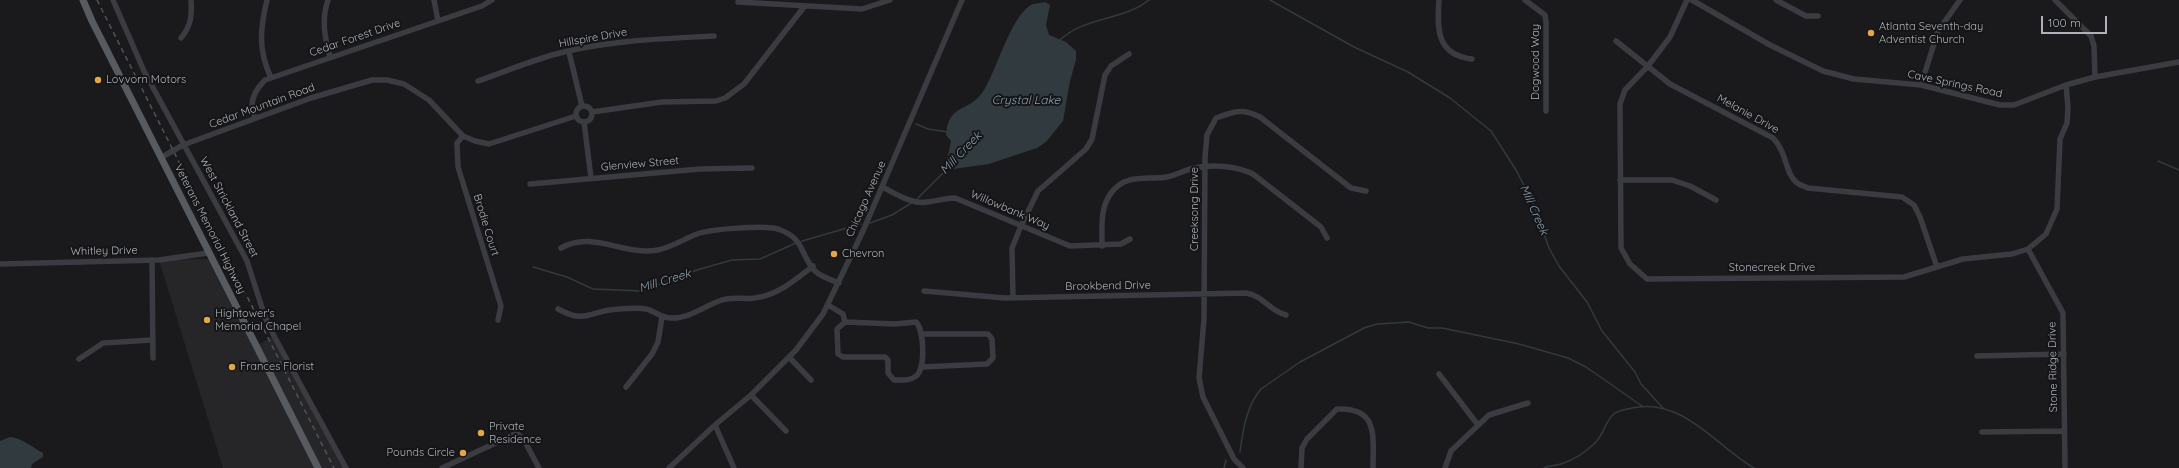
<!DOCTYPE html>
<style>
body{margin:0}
#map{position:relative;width:2179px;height:468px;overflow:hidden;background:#1a1a1c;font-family:Quicksand,sans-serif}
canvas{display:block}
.scale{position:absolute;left:2041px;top:16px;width:66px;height:18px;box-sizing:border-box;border:2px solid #adb2ba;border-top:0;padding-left:5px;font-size:12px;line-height:14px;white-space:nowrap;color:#adb2ba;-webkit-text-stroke:3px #151517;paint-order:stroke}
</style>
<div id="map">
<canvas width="2179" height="468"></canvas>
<div class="scale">100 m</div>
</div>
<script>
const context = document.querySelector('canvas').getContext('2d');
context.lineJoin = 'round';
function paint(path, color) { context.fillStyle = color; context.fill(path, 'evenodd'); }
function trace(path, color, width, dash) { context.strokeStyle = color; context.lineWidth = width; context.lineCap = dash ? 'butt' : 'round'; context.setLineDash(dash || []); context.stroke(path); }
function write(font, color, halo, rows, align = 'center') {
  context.font = font + ' Quicksand,sans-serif'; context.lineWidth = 4; context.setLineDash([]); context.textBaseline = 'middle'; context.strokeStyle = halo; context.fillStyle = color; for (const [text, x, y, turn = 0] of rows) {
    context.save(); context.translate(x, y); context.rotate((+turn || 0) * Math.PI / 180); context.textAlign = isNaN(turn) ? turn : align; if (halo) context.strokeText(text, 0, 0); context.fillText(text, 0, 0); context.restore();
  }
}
const built = new Path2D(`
 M211,259L257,345L274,336L346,468H223L159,260Z`);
const water = new Path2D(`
 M1045,2L1050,5L1046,25L1049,35L1066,42L1076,51V60L1070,81L1063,121L1046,142L1037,148L989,164L953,169L946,164L951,141L946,135C949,103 967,113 982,93C996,74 1011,13 1033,4C1037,3 1041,3 1045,2Z
 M10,437C22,438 32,447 43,453V457L32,464L31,468H0V441Z`);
const stream = new Path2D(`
 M1270,0L1354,47L1408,72L1450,98L1491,131L1516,170L1534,205L1549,248L1559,266L1587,302L1602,331L1635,372L1641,384L1664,409
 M1060,40C1085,16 1123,21 1149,0
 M916,124L928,129L948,132
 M2158,161L2179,170
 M918,198L950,166
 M870,223L892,215L913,202
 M802,241L861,224
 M533,267L567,277L593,289L641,291L697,270L732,260L760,259L796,243
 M1240,452C1243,430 1246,407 1261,389L1300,362L1364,328L1377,324L1409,322L1428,328H1442L1519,344L1568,358L1586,367L1642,406
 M1224,468L1226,460
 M1544,468C1549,465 1555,466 1561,464C1573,460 1586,452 1595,443C1604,435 1605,420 1615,413C1620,410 1627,409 1632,408C1683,397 1716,446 1754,468`);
const minor = new Path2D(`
 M113,0L144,71L247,261L265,317L274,336L346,468
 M267,0C260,29 258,50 271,78
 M328,0C321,20 325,38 330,57
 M434,0L438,21
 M1439,0C1437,28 1436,55 1472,59
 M1525,0L1545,15L1546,22V111
 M1687,0L1670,37L1648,66L1625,90L1620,104L1621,248L1630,264L1647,279L1904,277L1963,259L2012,254L2028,249L2046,234L2057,209L2060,139L2067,123L2068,107L2066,85
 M1692,0L1770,45L1823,71L1854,79L1921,85L2000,105H2014L2066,85L2095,77L2179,62
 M1776,0L1806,16H1818
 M2055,0L2091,36L2094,46L2095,77
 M738,2L862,9L890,0
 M181,38C191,26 192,16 191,0
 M1616,41L1670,84L1773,138C1787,152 1785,173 1796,182C1799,185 1804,186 1808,188L1902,197L1914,205L1920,217L1937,267
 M569,52L582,106
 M478,81C504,72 530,61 556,54C608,40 661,39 714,36
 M1921,85L1938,31L1960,0
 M576 114a8 8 0 1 1 16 0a8 8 0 1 1-16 0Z
 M592,112L662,102L716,101L725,98L744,84L804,7
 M255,118C248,104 254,91 265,80L482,6L492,0
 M584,122L591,178
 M463,136L457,143L458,167L501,306L498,320
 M162,157L183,145L311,98L372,80H387L404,84L429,100L463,136L475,141L489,144L576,116
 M1620,180H1672L1690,186L1716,200
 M530,184L700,169L752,168
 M882,187C895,193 912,205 927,202C937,201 945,198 955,198L1070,246L1121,244L1130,239
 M1102,246C1102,227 1100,208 1111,193C1126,173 1146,180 1167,177C1176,175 1185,170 1194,168C1213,164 1236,166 1253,174L1321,227L1327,238
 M561,248C593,230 623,256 658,250C672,247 684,239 697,234C710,229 765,225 778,229C806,239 799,254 815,271C821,277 832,280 839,283
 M2028,249L2063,313L2065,468
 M152,260L153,358
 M0,264L159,260L208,253
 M924,291L1005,298L1246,293C1264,296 1269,311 1286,315
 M1013,298L1012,248L1021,226L1038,191L1086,149L1092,139L1105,75L1111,66L1129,54
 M828,305L843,314L845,322L837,329L838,354L843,357H885L888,360V373L894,380C902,380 910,381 916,376C926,369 924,330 916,322L895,324L845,322
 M558,309C587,325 590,310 619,309C627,309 638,307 646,309C655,311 661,318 671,318C689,319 706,305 722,300C734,296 744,300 755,298C778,295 795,280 813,266
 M922,334H988L992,339L993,358L987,364L922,367
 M1977,356L2064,354
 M789,357L811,380
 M79,359L103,343L152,340
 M1439,374L1478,425
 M626,387L652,354L658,342L662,317
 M751,395L786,431
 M715,425L734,468
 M1982,432L2064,431
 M442,468L517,433L524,440L539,468
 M669,468L715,425L751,395L796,350L823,314L863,231L962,0
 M1243,468L1234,459L1203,397L1199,378L1204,319L1205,157L1207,135L1216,118C1235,111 1242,108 1260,117L1351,188L1366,191
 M1301,468L1302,448L1307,439L1337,409C1379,407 1373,437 1373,468
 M1445,468L1451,451L1489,415L1528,403`);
const major = new Path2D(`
 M83,0L92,21L318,468`);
const rail = new Path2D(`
 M97,0L334,468`);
const markers = [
 [1871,33,4,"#e5a649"],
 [98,80,4,"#e5a649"],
 [834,254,4,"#e5a649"],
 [207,320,4,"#e5a649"],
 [232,367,4,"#e5a649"],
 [481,433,4,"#e5a649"],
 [463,453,4,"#e5a649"]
];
const poiNames = [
 ["Atlanta Seventh-day",1879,27],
 ["Adventist Church",1879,40],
 ["Lovvorn Motors",106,80],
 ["Chevron",842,254],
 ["Hightower's",215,314],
 ["Memorial Chapel",215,327],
 ["Frances Florist",240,367],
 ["Private",489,427],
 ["Residence",489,440],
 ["Pounds Circle",455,453,"right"]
];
const streetNames = [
 ["Cedar Forest Drive",355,38,-19],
 ["Hillspire Drive",593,38,-10],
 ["Dogwood Way",1536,62,-90],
 ["Cave Springs Road",1955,84,12],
 ["Cedar Mountain Road",262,106,-20],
 ["Melanie Drive",1748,114,29],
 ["Glenview Street",640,164,-5],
 ["Chicago Avenue",866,199,-66],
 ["West Strickland Street",229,207,62],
 ["Creeksong Drive",1195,209,-90],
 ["Willowbank Way",1010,210,23],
 ["Brodie Court",486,225,73],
 ["Veterans Memorial Highway",210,229,63],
 ["Whitley Drive",104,251,-1],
 ["Stonecreek Drive",1772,268],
 ["Brookbend Drive",1108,286,-1],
 ["Stone Ridge Drive",2053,367,-91]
];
const waterNames = [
 ["Crystal Lake",1026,100],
 ["Mill Creek",961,153,-46],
 ["Mill Creek",1534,210,66],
 ["Mill Creek",665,281,-17]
];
paint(built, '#262629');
paint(water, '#313a3f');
trace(stream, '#313a3f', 1.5);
trace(minor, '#3b3c41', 5.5);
trace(major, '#575a5f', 7);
trace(rail, '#505357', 1.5, [5, 4]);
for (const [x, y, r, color] of markers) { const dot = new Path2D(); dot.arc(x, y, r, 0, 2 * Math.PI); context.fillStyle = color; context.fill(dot); trace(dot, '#151517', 1.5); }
write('11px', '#adb2ba', '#151517', poiNames, 'left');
write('11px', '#adb2ba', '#151517', streetNames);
write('italic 12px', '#88a1b2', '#151517', waterNames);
</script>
